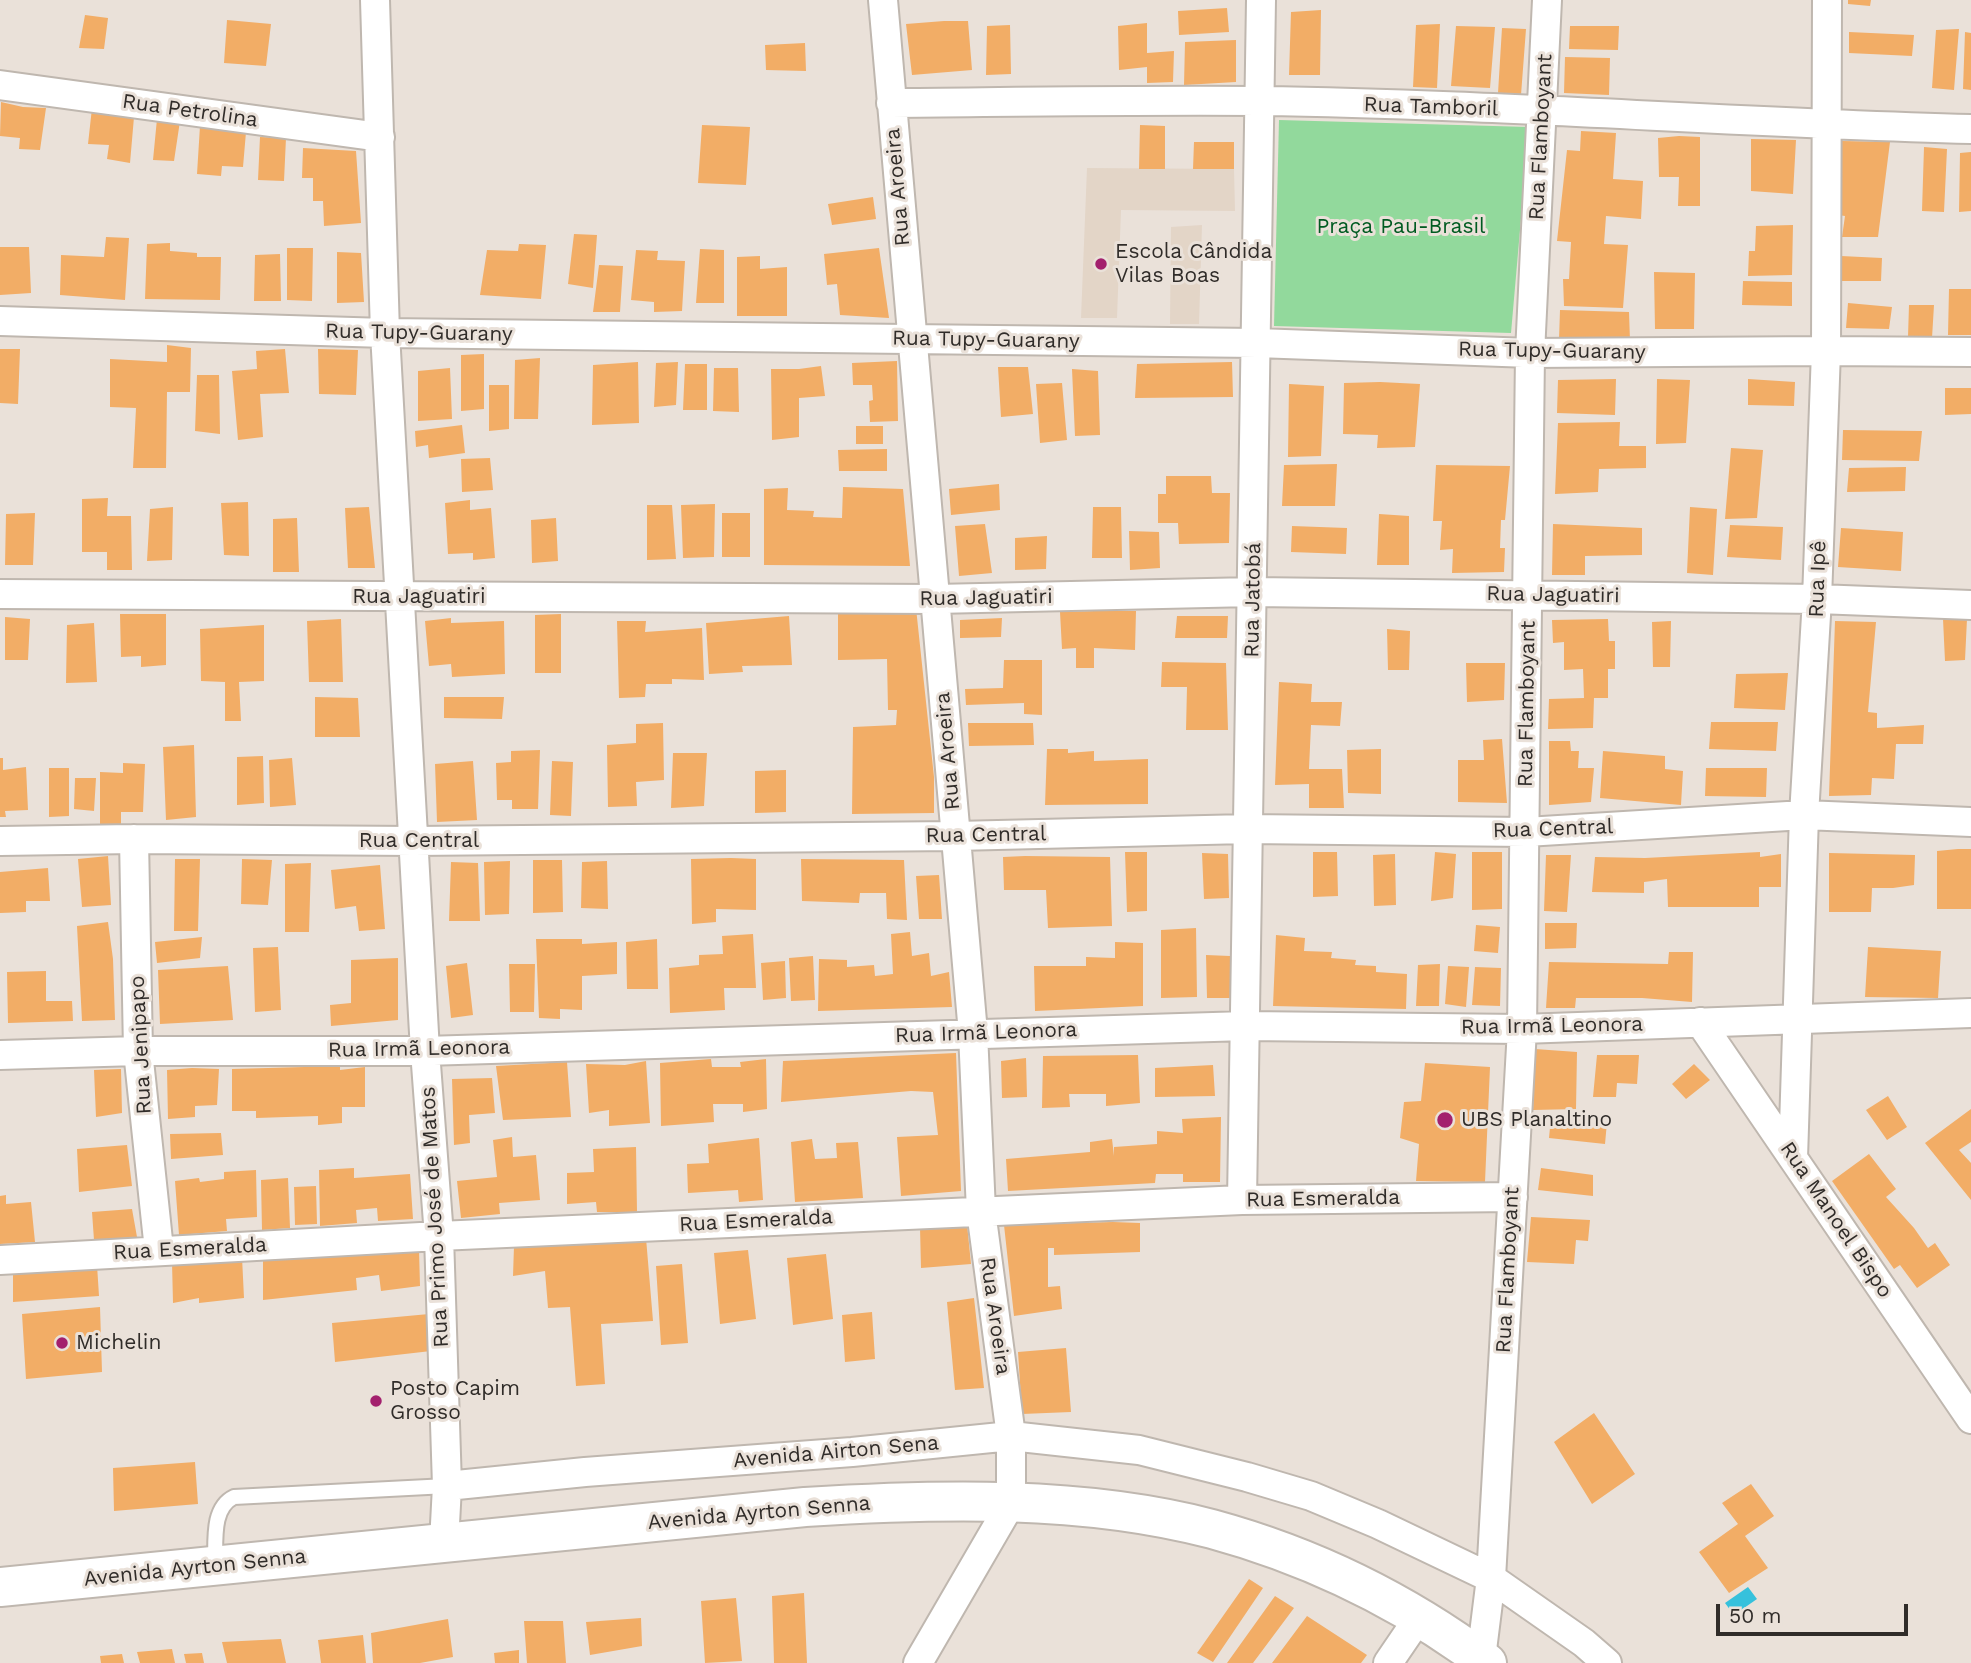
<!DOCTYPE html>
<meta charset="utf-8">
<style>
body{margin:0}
#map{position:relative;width:1971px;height:1663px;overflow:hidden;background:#eae1d9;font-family:"Work Sans",sans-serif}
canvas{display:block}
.scale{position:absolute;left:1716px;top:1604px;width:192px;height:32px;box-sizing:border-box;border:4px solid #302c29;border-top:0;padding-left:9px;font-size:21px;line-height:24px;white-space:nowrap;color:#302c29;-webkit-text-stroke:5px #eae1d9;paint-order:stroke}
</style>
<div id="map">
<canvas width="1971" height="1663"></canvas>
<div class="scale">50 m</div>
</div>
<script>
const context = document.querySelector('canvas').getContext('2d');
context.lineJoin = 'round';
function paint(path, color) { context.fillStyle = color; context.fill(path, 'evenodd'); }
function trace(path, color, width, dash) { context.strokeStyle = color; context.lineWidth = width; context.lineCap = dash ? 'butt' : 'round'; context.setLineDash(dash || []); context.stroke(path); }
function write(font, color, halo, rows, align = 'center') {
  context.font = font + ' "Work Sans",sans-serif'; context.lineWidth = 6; context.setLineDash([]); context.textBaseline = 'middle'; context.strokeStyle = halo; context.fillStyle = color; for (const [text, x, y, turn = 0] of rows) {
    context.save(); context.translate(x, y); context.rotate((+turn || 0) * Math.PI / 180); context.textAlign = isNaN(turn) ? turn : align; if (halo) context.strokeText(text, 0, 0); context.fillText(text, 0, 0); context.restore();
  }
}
const built = new Path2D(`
 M1087,168L1234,169L1235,211L1121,210L1117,318H1081Z
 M1202,225L1199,324H1170L1171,227Z`);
const green = new Path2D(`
 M1279,120L1529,127L1511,333L1274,326Z`);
const water = new Path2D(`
 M1748,1587L1757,1599L1734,1615L1725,1603Z`);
const building = new Path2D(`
 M1848,0H1871L1870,6L1848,4Z
 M1227,8L1229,32L1179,35L1178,11Z
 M1321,10L1320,75H1289L1291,12Z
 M85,15L108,18L104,49L79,48Z
 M227,20L271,24L266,66L224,63Z
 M944,21H968L972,70L912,75L906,24Z
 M1147,23V53L1174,51L1173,82L1147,83V67L1119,70L1118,26Z
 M1440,24L1437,88L1413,87L1416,25Z
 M1010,25L1011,74L986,75L987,26Z
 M1456,26L1495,27L1490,88L1451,86Z
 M1570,26H1619L1618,50L1569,49Z
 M1502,28L1526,29L1521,95L1498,93Z
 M1959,29L1954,90L1932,88L1936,30Z
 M1849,32L1914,35L1912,56L1849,53Z
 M1965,32L1971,33V90L1963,89Z
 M1236,40V82L1184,85L1185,42Z
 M805,43L806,71L766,70L765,45Z
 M1565,57L1610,58L1609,95L1564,93Z
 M1,102L23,107L46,108L40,150L19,149L20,138L0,136Z
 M92,108L134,117L130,163L107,159L109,145L88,144Z
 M157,119L180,121L174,161L153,160Z
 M702,125L750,127L746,185L698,183Z
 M1140,125L1165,126V169H1139Z
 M200,126L246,132L243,167L222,166L221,176L197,174Z
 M1581,131L1616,133L1613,179L1643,181L1641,219L1606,216L1604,244L1628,245L1623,308L1564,306L1563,279H1569L1571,242L1557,241L1567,150L1580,151Z
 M1679,136L1700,137V206H1678L1679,177H1659L1658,138Z
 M260,137L286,138L284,181L258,180Z
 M1751,139L1796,140L1793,194L1751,191Z
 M1842,141L1890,142L1878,237H1842L1845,216L1838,215Z
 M1194,142H1234V169H1193Z
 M1924,147L1947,149L1944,212L1922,211Z
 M303,148L356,151L361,223L324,226L323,201H313V178H302Z
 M1971,152V211L1959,212L1960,153Z
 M873,197L876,219L832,225L828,204Z
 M1793,225L1792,275L1748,276L1749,251H1755L1756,226Z
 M574,234L597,235L593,288L568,284Z
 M106,237L129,238L125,300L60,295L61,255L104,257Z
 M170,243V251L197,253V257H221L220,300L145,299L147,244Z
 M519,244L546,245L541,299L480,295L487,250L518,251Z
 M0,247H29L31,293L0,295Z
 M287,248H313L312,301L287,300Z
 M879,248L889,318L840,315L837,284L827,285L824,254Z
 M700,249L724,250V303H696Z
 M636,250L658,251L657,260L685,261L682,311L654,312V302L631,300Z
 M337,252L361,253L364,302L337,303Z
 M280,254L281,301H254L255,255Z
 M760,256V269L787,267V316H737V257Z
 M1841,256L1882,258L1881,281H1839Z
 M599,265L623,266L620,312H593Z
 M1654,272L1695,273L1694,329H1655Z
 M1743,281L1792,282V306L1742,305Z
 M1949,289H1971V335H1948Z
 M1848,303L1892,307L1889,329L1846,328Z
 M1909,305H1934L1932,338L1908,337Z
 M1560,310L1629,312L1630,341L1559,340Z
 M167,345L191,348L190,392H167L166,468H133L136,408L110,407V359L167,362Z
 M0,349H20L18,404L0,403Z
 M285,349L289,393L260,394L263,437L238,440L232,371L257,369L256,351Z
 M318,349L358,350L356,395L319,394Z
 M484,354V409L461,411V355Z
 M540,358L538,419H514L515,360Z
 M897,361L898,421L870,422L869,401L873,400L872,385H853L852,363Z
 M638,362L639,423L592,425L593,365Z
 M678,362L676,405L654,407L656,363Z
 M1232,362L1233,397L1135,398L1137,364Z
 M685,364H707V410H683Z
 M821,366L825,396L799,398V437L772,440L771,369H799Z
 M998,367H1028L1033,414L1001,417Z
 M450,368L452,419L418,421V371Z
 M714,368H738L739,412L713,411Z
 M1072,369L1098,371L1100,435L1075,436Z
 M197,375H219L220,434L195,431Z
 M1616,379L1615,415L1557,413L1558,380Z
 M1657,379L1690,380L1686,443L1656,444Z
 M1748,379L1795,382L1794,406L1748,405Z
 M1380,382L1420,384L1415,447L1377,448L1378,435L1343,434L1344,383Z
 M1062,383L1067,440L1040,443L1036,384Z
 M1289,384L1324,386L1321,456L1288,457Z
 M489,385H509V429L489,431Z
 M1945,388H1971V414L1945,415Z
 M1620,422L1619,446H1646V468L1599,469L1598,492L1555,494L1558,423Z
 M462,425L465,453L429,458L428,445L416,447L415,431Z
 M856,426H883V444H856Z
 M1843,430L1922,431L1919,461L1842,460Z
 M1731,448L1763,450L1757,518L1725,519Z
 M887,449V471H839L838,450Z
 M490,458L493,490L462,492L461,459Z
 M1337,464L1335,506H1282L1284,465Z
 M1436,465L1510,466L1505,520H1501L1500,548H1505L1504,572L1452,573L1453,549L1440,550L1442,521H1433Z
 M1906,467L1905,491L1847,492L1849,468Z
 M1166,476H1211L1212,493H1230L1229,543L1179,544L1178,523H1158V494H1166Z
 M999,484L1000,510L951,515L949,489Z
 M843,487L903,489L910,566L764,565V489L788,488L787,510L814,511L813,517L842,518Z
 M108,498L107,516H131L132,570H107V552H82V499Z
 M470,500V510L491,508L495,558L473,560V553L448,554L445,503Z
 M248,502L249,556L224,555L221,503Z
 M715,504L714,557L683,558L681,505Z
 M647,505H672L676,559L647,560Z
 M173,507L172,560L147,561L150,509Z
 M369,507L375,568H348L345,508Z
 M1093,507H1121L1122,558H1092Z
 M1690,507L1717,509L1713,575L1687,573Z
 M35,513L33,565H5L6,514Z
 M722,513H750V557H722Z
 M1379,514L1409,516V565H1377Z
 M297,518L299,572H273V519Z
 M556,518L558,561L532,563L531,520Z
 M985,524L992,573L959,576L955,526Z
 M1553,524L1642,528V555L1585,556V575H1552Z
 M1730,525L1783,527L1781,560L1727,557Z
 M1292,526L1347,528L1346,554L1291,552Z
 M1841,528L1903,532L1901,571L1838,567Z
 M1129,531L1159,532L1160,568L1130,570Z
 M1047,536L1046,569L1015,570V538Z
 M916,608L934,777V813L852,814L853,727L896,725L897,710H888L887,659L838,660V612Z
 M1094,611H1136L1135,650L1094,648V668H1076V648L1062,649L1060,612Z
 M120,614H166V665L141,667V656L121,657Z
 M561,614V673H535V615Z
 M789,616L792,665L742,666L743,672L709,674L706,623Z
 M1177,616H1228L1227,638H1175Z
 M5,617L30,619L28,660H5Z
 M451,618V623L504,621L505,674L452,677L451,664L429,666L425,621Z
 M1002,618L1001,637L960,638V620Z
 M341,619L343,682H309L307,621Z
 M1608,619L1609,641H1615V669H1608V698H1594L1593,728L1548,729L1549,699L1584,698L1583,669L1564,670V642L1553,643L1552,620Z
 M1943,619H1967L1965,660L1945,661Z
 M617,621H646L645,632L702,628L704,680L672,679V684H646L645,697L619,698Z
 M1671,621L1670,667H1653L1652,622Z
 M1835,621L1876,622L1868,712L1877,713V728L1924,725L1923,744H1896L1894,779L1872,778L1871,795L1829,796Z
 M94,623L97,682L66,683L67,625Z
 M264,625V681L239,682L241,721H225V682L201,681L200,629Z
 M1387,629L1410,631L1409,670H1388Z
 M1004,660H1042V715L1024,714V703L966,705L965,689L1003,688Z
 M1162,662L1226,663L1228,730H1186L1187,687H1161Z
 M1466,663H1505L1504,700L1467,702Z
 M1788,673L1785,710L1734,708L1736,674Z
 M1279,682L1312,684L1311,702H1342L1340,726L1311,725L1309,769H1342L1344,808H1309V784L1275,785Z
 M315,697L358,698L360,737H315Z
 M444,697H504L502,719L444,718Z
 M1711,722H1778L1776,751L1709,749Z
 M663,723L664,780L636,782L637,806L608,807L607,745L636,743V724Z
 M968,723H1033L1034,745L969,746Z
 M1502,739L1507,803L1458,802V760H1484L1483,740Z
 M1549,741H1570L1571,751H1579L1578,768H1594L1591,802L1549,805Z
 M194,745L196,817L166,820L163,747Z
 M1047,749H1068V753L1094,751V761L1148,759V804L1045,805Z
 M1381,749V794L1348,793L1347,750Z
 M540,750L538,809H512V800H497L496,763L511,762V751Z
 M1603,751L1665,756V769L1683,771L1681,805L1600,798Z
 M673,753H707L704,806L671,808Z
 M263,756L264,803L237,805V757Z
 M0,758H3V770L26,767L28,810L5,811L6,817H0Z
 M292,758L296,805L270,807L269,760Z
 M473,761L477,820L437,822L435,764Z
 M552,761L573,762L571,816L550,815Z
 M123,763L145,764L143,812H121V825H100V772L123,773Z
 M49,768H69V816L49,817Z
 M1706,768H1767L1766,797L1705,796Z
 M786,770V812L755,813V771Z
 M75,778H96L94,811L74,809Z
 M1958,849H1971V909H1937V851Z
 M1125,852H1147V911L1127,912Z
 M1313,852H1337L1338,896L1313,897Z
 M1435,852L1456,854L1453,898L1431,901Z
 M1472,852H1502V909L1472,910Z
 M1760,852V857L1781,854V887H1759V907H1668L1667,879L1644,882V893L1592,892L1595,857L1645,858Z
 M1202,853L1228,854L1229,898L1204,899Z
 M1829,853L1915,855L1914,885L1893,888H1872L1871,912H1829Z
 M1395,854L1396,905L1374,906L1373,855Z
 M1546,855H1571L1567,912L1544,911Z
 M108,856L111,905L82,907L78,859Z
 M1025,856L1110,857L1112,926L1048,928L1046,890H1004L1003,857Z
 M731,858L756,859V910L716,909V922L692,924L691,859Z
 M175,859H200L198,931H174Z
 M242,859L272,860L268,905L241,904Z
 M801,859L904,860L907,920L887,919L886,893H860L859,903L802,901Z
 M533,860H562L563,912L533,913Z
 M510,861L509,914L485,915L484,862Z
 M607,861L608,909L581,908L582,862Z
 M451,862L478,863L480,921H449Z
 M311,863L309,932H285V864Z
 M380,865L385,929L359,931L356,906L335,909L331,870Z
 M48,868L50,901H26V912L0,913V872Z
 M939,875L942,919H919L916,876Z
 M108,922L113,959L115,1020L82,1021L77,926Z
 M1545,923H1577L1576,948L1545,949Z
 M1476,925L1500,927L1498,953L1474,951Z
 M1196,928L1197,997L1161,998V930Z
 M910,932L912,956L929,953L931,976L949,972L952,1007L818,1011L819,959L847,960V967L874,965L875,976L893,974L891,934Z
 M753,934L756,988H724L725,1010L670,1013L669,968L699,965V955L723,954L722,936Z
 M1276,935L1305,938L1304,951L1332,952L1331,958L1356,960L1355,965L1376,966V972L1407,974L1406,1009L1273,1006Z
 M202,937L200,958L157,963L155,942Z
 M536,939H582V944L617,942V974L582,976V1010L560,1009V1019L539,1018Z
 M657,939L658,989H627L626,942Z
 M1115,942L1143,943V1006L1035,1011L1034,966H1086V957L1115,958Z
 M278,947L281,1010L255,1012L253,948Z
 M1868,947L1941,951L1938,998L1865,997Z
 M1669,952H1693L1692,1002L1642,998H1576L1575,1008H1546L1549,962L1668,964Z
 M1206,955L1230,956L1231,998H1207Z
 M813,956L815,1000L791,1001L789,958Z
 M398,958V1020L331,1026L330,1005L351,1003V960Z
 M785,961L786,998L763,1000L761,963Z
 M467,963L473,1015L451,1018L446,966Z
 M509,964H535L534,1012H510Z
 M1440,964L1439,1006H1416L1418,965Z
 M228,966L233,1020L160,1024L158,970Z
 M1448,966L1469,967L1466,1007L1445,1004Z
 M1475,967L1501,968L1500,1006L1472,1005Z
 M46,971V1001H72L73,1021L8,1023L7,972Z
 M1535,1049L1577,1052L1576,1109L1533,1110Z
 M956,1053L961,1191L901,1196L897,1137L938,1135L933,1092L911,1091L781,1102L783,1061Z
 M1138,1055L1140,1103L1106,1106V1094H1069L1070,1107L1042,1108L1043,1056Z
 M1597,1055H1639L1637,1084L1617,1083L1616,1097H1593Z
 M1026,1058L1027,1097L1002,1098L1001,1061Z
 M711,1059L712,1067H741L740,1062L766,1059L767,1109L743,1112V1104H713L714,1122L661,1126L660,1063Z
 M646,1061L650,1123L609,1126V1110L589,1113L586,1064L625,1065Z
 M567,1062L571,1117L503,1120L496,1066Z
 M1425,1063L1490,1067L1485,1182L1416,1181L1419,1144L1400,1138L1404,1102L1421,1101Z
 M1694,1064L1710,1080L1686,1099L1672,1084Z
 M1213,1065L1215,1096L1155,1097V1068Z
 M340,1066V1070L365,1067V1107H342V1123L318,1125V1116L256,1118V1111H232V1069Z
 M192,1068L219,1069L217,1105L195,1106V1117L168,1119L167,1070Z
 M121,1069L122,1113L96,1117L94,1070Z
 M492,1078L495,1113L469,1115L470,1143L454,1145L452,1079Z
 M1888,1096L1907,1127L1887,1140L1866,1110Z
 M1971,1109V1142L1959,1150L1971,1163V1200L1925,1143Z
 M1221,1117L1220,1182H1183V1174H1156L1155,1183L1008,1191L1006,1159L1090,1152V1142L1112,1139L1114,1156V1147L1157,1144V1131L1183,1133L1182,1119Z
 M1551,1117L1607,1122L1605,1144L1549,1138Z
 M221,1133L223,1155L171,1159L170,1134Z
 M512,1137L513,1157L536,1155L540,1200L499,1203L500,1214L461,1218L457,1181L497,1177L493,1140Z
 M759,1138L763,1200L739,1202L738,1190L688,1193L687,1164L709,1163L708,1144Z
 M812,1139L815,1159L837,1158L836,1143L858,1142L863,1198L795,1202L791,1142Z
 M127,1145L132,1186L79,1192L77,1149Z
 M636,1147L637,1212H597L596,1202L567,1204V1173L594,1172L593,1149Z
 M1869,1154L1896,1189L1886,1197L1914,1228L1928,1248L1935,1243L1950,1265L1917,1288L1900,1265L1894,1269L1832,1181Z
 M354,1168V1178L410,1174L413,1219L378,1221L377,1208L356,1210L357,1223L320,1226L319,1170Z
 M1541,1168L1593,1175V1196L1538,1190Z
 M256,1170L257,1217L226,1219L227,1231L179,1235L175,1181L199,1178L200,1182L224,1179V1172Z
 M288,1178L290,1228L262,1230L261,1180Z
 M316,1186L317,1224L295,1225L294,1187Z
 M6,1195V1204L31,1202L35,1242L0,1244V1196Z
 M132,1209L137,1237L94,1240L92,1212Z
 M1531,1217L1590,1220L1588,1241L1576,1240L1574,1264L1527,1262Z
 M1113,1222L1140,1223V1252L1054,1255V1248H1048V1287L1060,1286L1062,1309L1014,1316L1004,1225Z
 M967,1224L971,1264L921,1268L920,1227Z
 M646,1238L653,1321L601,1324L605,1384L576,1386L570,1307L548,1308L545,1271L513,1276L514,1246Z
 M419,1249L420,1286L381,1291L379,1275L356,1278L357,1290L263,1300V1257Z
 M748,1250L756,1319L720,1324L714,1253Z
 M826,1254L833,1319L793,1325L787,1258Z
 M242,1257L244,1298L199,1303V1298L173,1303L172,1262Z
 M682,1264L688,1343L661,1345L656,1266Z
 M97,1265L99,1296L13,1302V1272Z
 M974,1298L984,1388L955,1390L947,1302Z
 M100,1307L102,1372L26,1379L22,1314Z
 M872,1312L875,1359L845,1362L842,1315Z
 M429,1314L431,1351L335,1362L332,1323Z
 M1066,1348L1071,1412L1022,1414L1018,1352Z
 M1594,1413L1635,1474L1592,1504L1554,1442Z
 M195,1462L198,1504L114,1511L113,1468Z
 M1751,1484L1774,1516L1745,1536L1768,1568L1729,1593L1699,1552L1738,1524L1722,1503Z
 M1249,1579L1263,1588L1213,1662L1197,1653Z
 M804,1593L807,1663H774L772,1596Z
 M1275,1596L1294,1608L1253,1663H1227Z
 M736,1598L742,1661L705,1663L701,1601Z
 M1307,1616L1367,1655L1361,1663H1272Z
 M641,1618L642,1646L590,1655L586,1622Z
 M448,1619L453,1657L420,1663H373L371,1633Z
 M524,1621H563L566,1663H527Z
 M363,1635L366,1663H321L318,1640Z
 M281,1639L286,1663H227L222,1642Z
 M172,1649L175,1663H140L137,1652Z
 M519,1650V1663H495L494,1653Z
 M202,1653L204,1663H186L184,1654Z
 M122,1654L124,1663H101L100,1656Z`);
const service = new Path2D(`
 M215,1565C216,1542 211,1508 234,1497L447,1486`);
const minor = new Path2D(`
 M375,0L385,333L425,1051L439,1236L447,1486L444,1543
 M883,0L973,1033L981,1211L1011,1436V1503L918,1663
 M0,85L380,137
 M891,103C1014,102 1137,100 1260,101C1497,104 1734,123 1971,129
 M0,321L385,333L1257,343L1530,353L1823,351L1971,352
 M0,594L935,599L1253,592L1818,599L1971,605
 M134,839L138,1051L159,1250
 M0,841L134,839L414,841L956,836L1247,829L1526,832L1804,815L1971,822
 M1700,1022L1971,1419
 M0,1055L138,1051H425L1246,1026L1522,1029L1971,1013
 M1793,1158L1804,815L1817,599L1826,351L1827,0
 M1242,1200L1261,0
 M0,1260L439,1236L1242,1200L1513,1197
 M447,1486L585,1472L852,1452L1011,1436L1139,1450L1247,1477L1311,1496L1378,1524L1491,1578L1584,1643L1607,1663
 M1481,1658L1491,1578L1522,1029L1530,353L1547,0
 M1388,1663L1420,1616`);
const trunk = new Path2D(`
 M0,1587L805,1507C937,1499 1083,1495 1212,1529C1311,1556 1405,1602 1487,1663`);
const markers = [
 [1101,264,7,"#a3206d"],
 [1445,1120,9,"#a3206d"],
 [62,1343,7,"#a3206d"],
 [376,1401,7,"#a3206d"]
];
const streetNames = [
 ["Rua Tamboril",1431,107,2],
 ["Rua Petrolina",190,111,8],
 ["Rua Flamboyant",1541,137,-87],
 ["Rua Aroeira",898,187,-95],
 ["Rua Tupy-Guarany",419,333,1],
 ["Rua Tupy-Guarany",986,340,1],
 ["Rua Tupy-Guarany",1552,351,1],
 ["Rua Ipê",1818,579,-88],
 ["Rua Jaguatiri",1553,595,1],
 ["Rua Jaguatiri",419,597],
 ["Rua Jaguatiri",986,598,-1],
 ["Rua Jatobá",1253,600,-89],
 ["Rua Flamboyant",1527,704,-89],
 ["Rua Aroeira",948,751,-95],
 ["Rua Central",1553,829,-2],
 ["Rua Central",986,835,-1],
 ["Rua Central",419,841],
 ["Rua Irmã Leonora",1552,1026,-1],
 ["Rua Irmã Leonora",986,1033,-2],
 ["Rua Jenipapo",141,1045,-93],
 ["Rua Irmã Leonora",419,1049,-1],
 ["Rua Esmeralda",1323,1199,-1],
 ["Rua Primo José de Matos",435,1217,-93],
 ["Rua Manoel Bispo",1836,1220,56],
 ["Rua Esmeralda",756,1221,-3],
 ["Rua Esmeralda",190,1249,-3],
 ["Rua Flamboyant",1508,1270,-87],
 ["Rua Aroeira",995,1316,82],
 ["Avenida Airton Sena",836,1452,-5],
 ["Avenida Ayrton Senna",759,1513,-5],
 ["Avenida Ayrton Senna",195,1568,-6]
];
const parkNames = [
 ["Praça Pau-Brasil",1401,227]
];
const poiNames = [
 ["Escola Cândida",1115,252],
 ["Vilas Boas",1115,276],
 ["UBS Planaltino",1461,1120],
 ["Michelin",76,1343],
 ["Posto Capim",390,1389],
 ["Grosso",390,1413]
];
paint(built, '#e3d5c7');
paint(green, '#92d99c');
paint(water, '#36c1dc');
paint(building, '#f2ad66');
trace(service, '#bfb7af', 18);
trace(minor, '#bfb7af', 32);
trace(trunk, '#bfb7af', 42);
trace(service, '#fff', 14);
trace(minor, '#fff', 28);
trace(trunk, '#fff', 38);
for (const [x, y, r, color] of markers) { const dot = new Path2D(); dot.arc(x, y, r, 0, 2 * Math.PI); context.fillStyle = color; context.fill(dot); trace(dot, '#eae1d9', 2.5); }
write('21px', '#302c29', '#eae1d9', streetNames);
write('21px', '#005b21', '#eae1d9', parkNames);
write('21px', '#302c29', '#eae1d9', poiNames, 'left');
</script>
